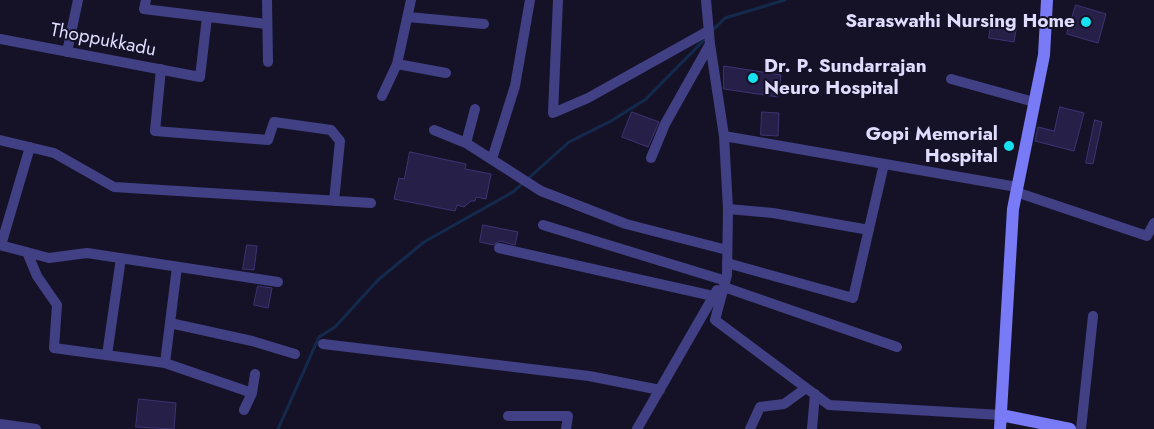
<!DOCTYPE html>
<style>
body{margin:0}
canvas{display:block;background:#151228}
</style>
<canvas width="1154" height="429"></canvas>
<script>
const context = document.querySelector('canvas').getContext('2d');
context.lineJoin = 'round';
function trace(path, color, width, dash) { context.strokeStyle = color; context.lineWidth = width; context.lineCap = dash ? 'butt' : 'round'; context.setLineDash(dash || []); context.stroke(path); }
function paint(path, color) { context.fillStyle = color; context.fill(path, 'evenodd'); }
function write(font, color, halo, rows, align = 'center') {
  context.font = font + ' Jost,sans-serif'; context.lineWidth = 4; context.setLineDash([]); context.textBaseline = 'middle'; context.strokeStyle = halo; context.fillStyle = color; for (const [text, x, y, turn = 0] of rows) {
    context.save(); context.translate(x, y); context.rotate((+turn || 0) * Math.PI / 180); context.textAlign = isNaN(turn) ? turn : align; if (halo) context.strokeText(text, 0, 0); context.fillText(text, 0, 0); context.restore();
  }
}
const stream = new Path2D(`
 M711,32L725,18L785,0
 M278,429L319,337L335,327L378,280L424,242L513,192L569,142L611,121L646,99L707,37`);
const building = new Path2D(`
 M1076,5L1106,14L1098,43L1067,34Z
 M992,21L1017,25L1014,42L989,38Z
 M724,66L781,75L778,97L724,89Z
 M1060,107L1084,113L1074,151L1035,141L1038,127L1054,131Z
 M632,112L659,122L648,147L622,137Z
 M762,112L779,113L778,136L761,135Z
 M1095,120L1102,122L1093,164L1086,163Z
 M410,152L466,164L465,169L491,174L486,199L476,197L475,201H471L464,207L457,205L455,211L394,199L399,178L404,179Z
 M483,225L518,232L515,245L500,241L493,245L480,242Z
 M247,245L257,246L254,270L243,269Z
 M258,286L272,288L268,308L254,305Z
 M139,399L176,403L174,429L136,427Z`);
const street = new Path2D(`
 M146,0L144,9L266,24
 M267,0L268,62
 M558,0L553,113L588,98L708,31
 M706,0L710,44L724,136L728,209L727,275L715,320L829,405L1001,415
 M408,17L484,24
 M0,39L200,77L207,17
 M67,52L78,0
 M397,64L446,73
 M161,69L155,131L268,140L274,122L331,130L340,141L334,201
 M951,79L1034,102
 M382,96L397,64L411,0
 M434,130L466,143L541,191L626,224L727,250
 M724,136L1017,187
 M0,140L54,153L114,187L371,203
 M466,143L475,109
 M651,158L665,124L710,44
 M492,159L515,86L530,0
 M1016,192L1147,236L1154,223
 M728,209L773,213L869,230
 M543,225L723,280
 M0,245L49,258L87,253L278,282
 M1,245L30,147
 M499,248L713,296
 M27,252L37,276L57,305L54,348L165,363L177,267
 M727,263L853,298L884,164
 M724,287L897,347
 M170,323L252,341L295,354
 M323,344L589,376L660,390
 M107,355L121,258
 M165,363L252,393
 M244,410L252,393L255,374
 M508,416H568L566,429
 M0,424L36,429
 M637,429L717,290
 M750,429L760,407L784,404L806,388
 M812,429L815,394
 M1081,429L1093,316`);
const secondary = new Path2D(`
 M1001,415L1070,429
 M1000,429L1013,209L1044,55L1047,0`);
const markers = [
 [1086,22,6,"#15e1f0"],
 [753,78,6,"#15e1f0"],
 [1009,146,6,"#15e1f0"]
];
const poiNames = [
 ["Saraswathi Nursing Home",1075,22],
 ["Dr. P. Sundarrajan",764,67,"left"],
 ["Neuro Hospital",764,89,"left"],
 ["Gopi Memorial",998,135],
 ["Hospital",998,157]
];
const streetNames = [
 ["Thoppukkadu",103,41,11]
];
trace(stream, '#132a4c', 3);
paint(building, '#261f48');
trace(building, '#3d3373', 1);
trace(street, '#414084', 10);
trace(secondary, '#797bf6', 12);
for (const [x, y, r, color] of markers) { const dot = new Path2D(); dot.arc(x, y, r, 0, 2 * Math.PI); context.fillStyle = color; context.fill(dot); trace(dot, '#151228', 2); }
write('bold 19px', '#dfdcfd', '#151228', poiNames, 'right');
write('19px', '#dfdcfd', '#151228', streetNames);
</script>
